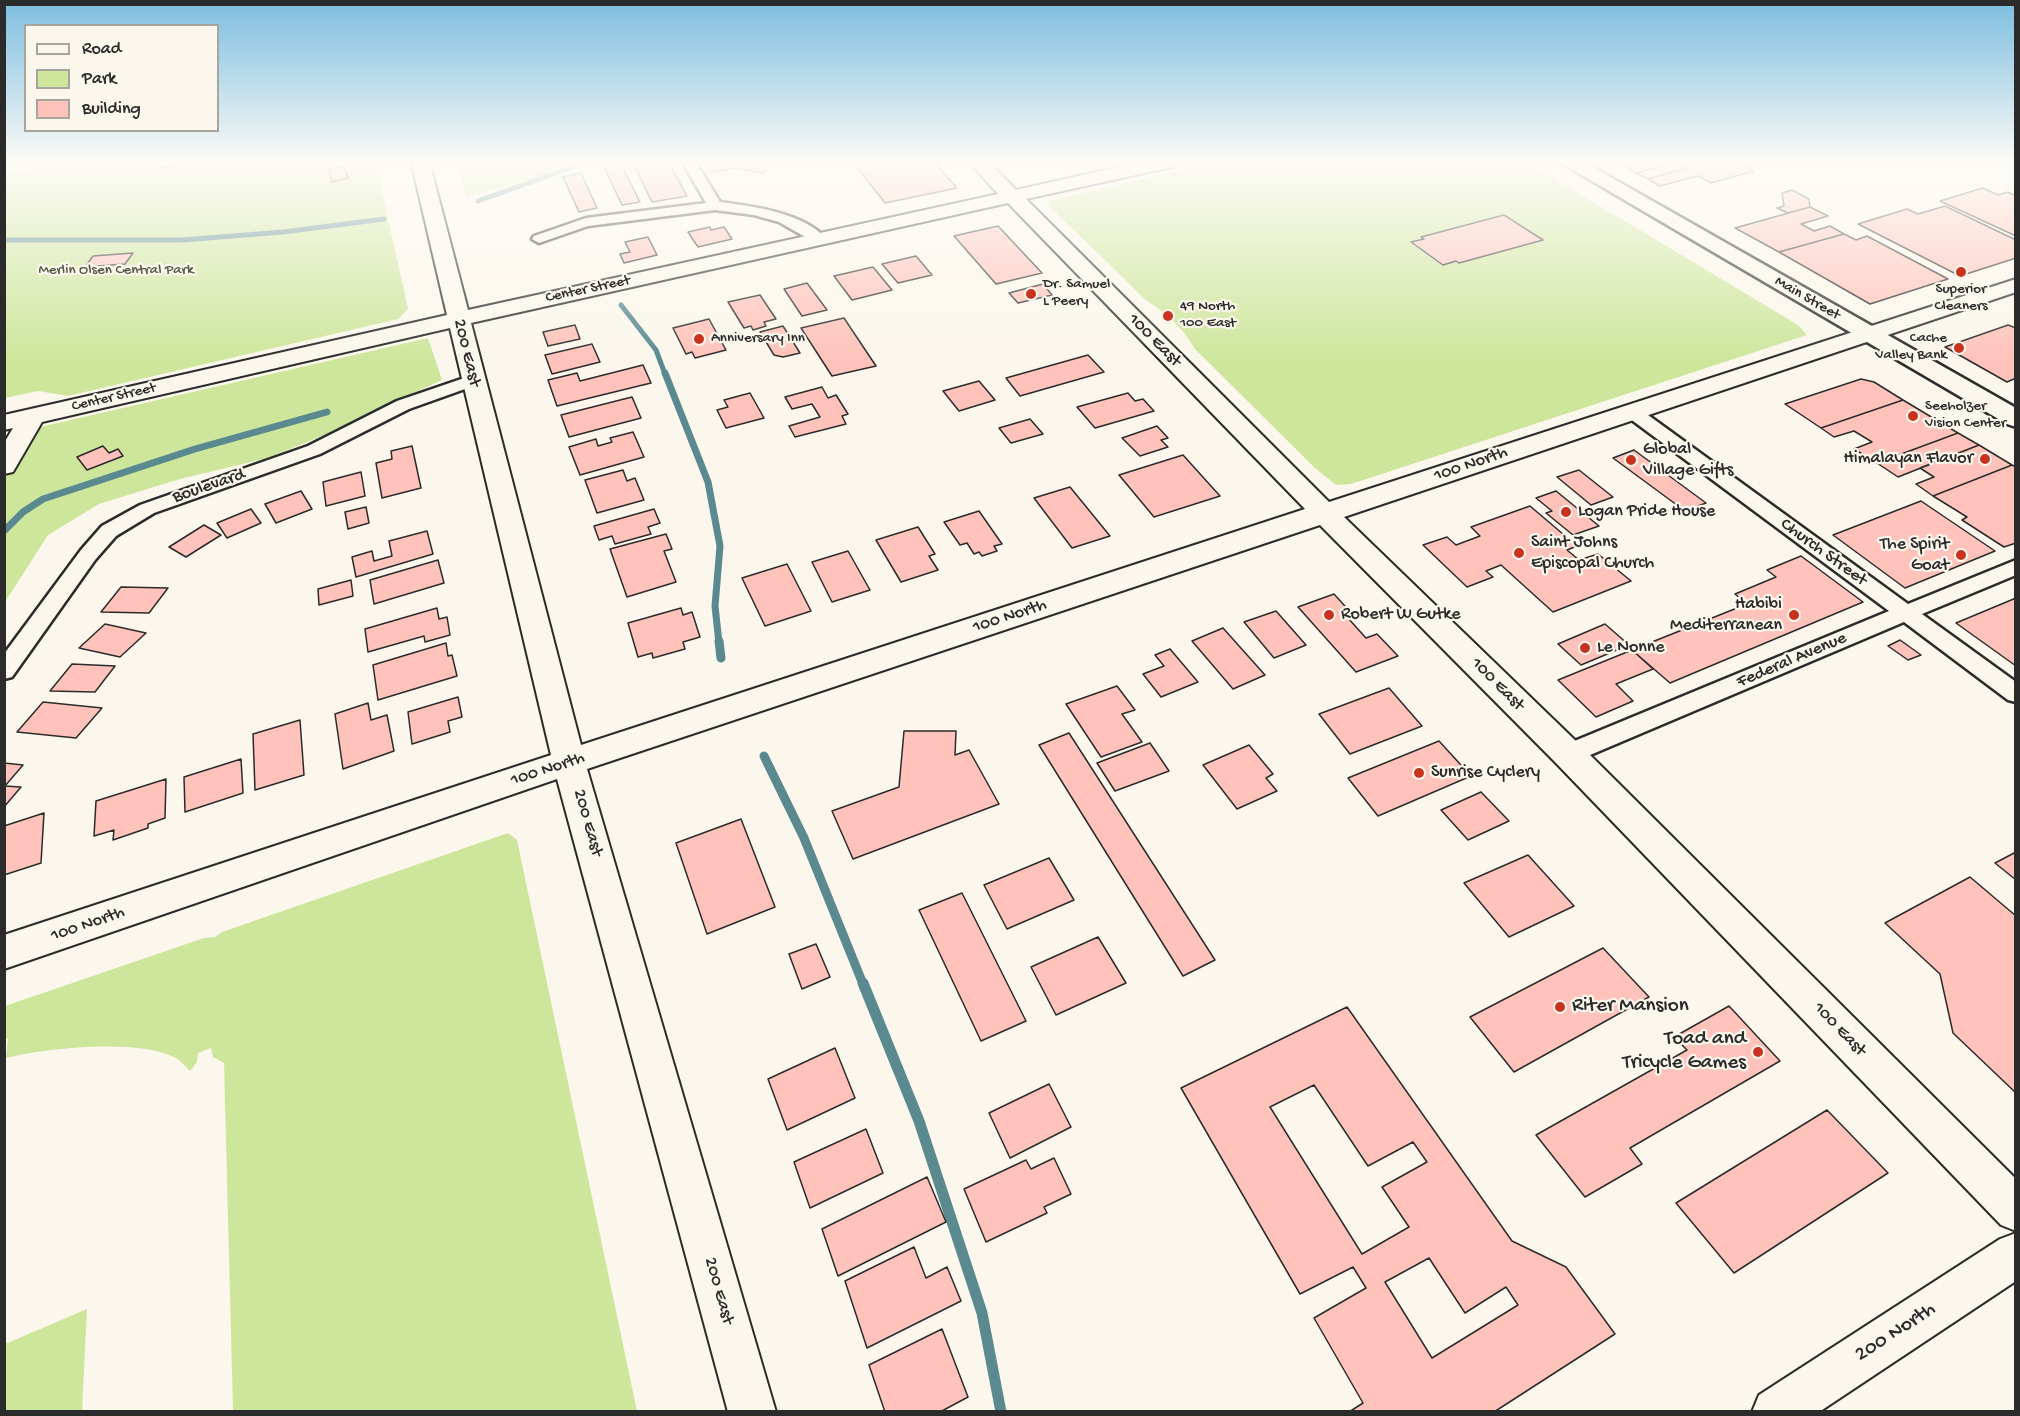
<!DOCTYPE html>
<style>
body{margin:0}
#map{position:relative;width:2020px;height:1416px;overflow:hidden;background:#fbf7ec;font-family:"Gochi Hand",sans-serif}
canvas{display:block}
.frame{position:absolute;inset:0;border:6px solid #2b2b2b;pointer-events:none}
.legend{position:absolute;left:24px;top:24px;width:195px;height:108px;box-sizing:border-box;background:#fbf7ec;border:2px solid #a8a59f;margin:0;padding:8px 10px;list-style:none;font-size:18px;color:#2b2b2b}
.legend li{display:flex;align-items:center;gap:12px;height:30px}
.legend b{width:30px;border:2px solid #a8a59f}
</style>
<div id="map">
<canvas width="2020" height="1416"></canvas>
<div class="frame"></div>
<ul class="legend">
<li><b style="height:8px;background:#fbf7ec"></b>Road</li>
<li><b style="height:16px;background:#cee69c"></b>Park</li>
<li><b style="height:16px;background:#ffc3bb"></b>Building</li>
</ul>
</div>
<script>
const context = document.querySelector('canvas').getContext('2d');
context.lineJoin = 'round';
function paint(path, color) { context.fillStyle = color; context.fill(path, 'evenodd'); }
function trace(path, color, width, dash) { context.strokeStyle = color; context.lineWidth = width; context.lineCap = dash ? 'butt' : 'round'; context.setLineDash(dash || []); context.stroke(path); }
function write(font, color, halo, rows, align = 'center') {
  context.font = font + ' "Gochi Hand",sans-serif'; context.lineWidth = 4.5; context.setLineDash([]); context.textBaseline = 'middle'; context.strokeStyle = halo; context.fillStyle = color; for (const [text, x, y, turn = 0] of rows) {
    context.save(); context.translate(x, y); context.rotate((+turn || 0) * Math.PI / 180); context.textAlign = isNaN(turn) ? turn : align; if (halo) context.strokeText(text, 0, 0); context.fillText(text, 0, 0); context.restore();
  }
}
const green = new Path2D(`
 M83,161H375L408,309L398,319L68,396L38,391L5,398L4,174Z
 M455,161H576L535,178L467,196Z
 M1220,161H1525L1798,325L1807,335L1351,484L1336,485L1315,468L1195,349C1184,329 1165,312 1146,300L1049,206L1048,201Z
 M428,338L442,380L359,418V421L268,458L180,479L99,504L48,535L5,602V435Z
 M508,833L517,840L637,1411H233L224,1063L213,1057L211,1048L198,1053L197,1062L190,1071C186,1067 181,1061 176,1058C139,1038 46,1048 6,1058L8,1038L5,1039V1006L204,938L215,937L222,932Z
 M87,1309L82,1411H5V1344Z`);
const streamFar3 = new Path2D(`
 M478,201L590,161
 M4,240H182L283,232L384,219
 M621,305L656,350L665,374`);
const streamFar2 = new Path2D(`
 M665,373L708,482L720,546L715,606L719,643
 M4,531L23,512L43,499L195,449L327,412`);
const streamFar1 = new Path2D(`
 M719,641L721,658
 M764,756L804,838L863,984`);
const stream = new Path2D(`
 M863,983L919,1121L982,1313L1001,1412`);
const building = new Path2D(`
 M154,161H179V165L155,169Z
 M632,161H668L687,196L652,202Z
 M705,161H773L761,163L766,170L763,173L734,168L711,172Z
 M852,161H933L957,188L885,203Z
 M1634,161H1680L1636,173L1622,165Z
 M1735,161L1754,171L1711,183L1698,176L1660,186L1648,179L1688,168L1677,162L1680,161Z
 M620,162L640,202L622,205L603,165Z
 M1677,162L1688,168L1648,179L1636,173Z
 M344,166L348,178L332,182L329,169Z
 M581,173L597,208L579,212L563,177Z
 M1983,188L1998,195L2008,192L2016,196V236L1940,201Z
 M1792,190L1809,199L1810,207L1788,213L1777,208L1784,206L1782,193Z
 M1945,206L2016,240V258L1960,276L1858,224L1907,209L1918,214Z
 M1810,207L1828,216L1801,224L1814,231L1830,226L1844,234L1779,252L1735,228Z
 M1504,215L1543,240L1459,263L1456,261L1443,265L1411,242L1424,239L1421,237Z
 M998,226L1042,273L996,284L954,236Z
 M710,227L711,230L724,227L732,239L698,247L688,232Z
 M1844,234L1856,240L1867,236L1948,279L1870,304L1779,252Z
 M648,237L657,255L624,263L620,254L630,252L625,242Z
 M133,253L125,264L85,267L93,256Z
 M916,256L932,275L898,283L882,264Z
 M873,267L892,290L852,300L834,276Z
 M807,283L827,310L802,316L784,289Z
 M1043,284L1052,295L1018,303L1009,293Z
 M760,295L776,319L764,322L766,326L753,330L751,326L744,328L728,302Z
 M844,318L876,366L832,376L801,328Z
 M709,319L726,350L695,358L692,352L686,354L673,328Z
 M575,325L580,339L548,346L543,332Z
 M2008,325L2016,328V378L2007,382L1945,347Z
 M783,326L800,353L783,357L774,355L760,332Z
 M592,344L600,362L552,374L545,355Z
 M1088,355L1104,372L1020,396L1006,378Z
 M643,365L651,383L557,406L548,380L577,373L580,381Z
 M1861,379L1874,382L1903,400L1821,428L1785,404Z
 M979,381L995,400L959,411L943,391Z
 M822,387L828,398L836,395L848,414L842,416L846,424L795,437L789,426L820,417L812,404L792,409L785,397Z
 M750,393L764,418L726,428L717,410L728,407L724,400Z
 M1128,393L1135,401L1143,399L1154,411L1095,428L1077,407Z
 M632,397L641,418L569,437L561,415Z
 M1903,400L1958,433L1877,463L1854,449L1872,442L1854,431L1834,437L1821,428Z
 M1030,419L1043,434L1011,443L999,428Z
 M1157,426L1168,438L1161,440L1168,447L1140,456L1122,438Z
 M633,432L644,457L580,475L569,447L596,439L598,446L612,442L610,438Z
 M1958,433L1979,445L1898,477L1877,463Z
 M1979,445L2012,465L1933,496L1916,484L1934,477L1920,468Z
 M103,446L109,453L118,449L123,456L87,470L77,457Z
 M412,446L421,488L382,498L376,463L392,459L391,451Z
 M1634,450L1706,503L1685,511L1613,458Z
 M1183,455L1220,496L1154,517L1119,475Z
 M2012,465L2016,467V543L2004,547L1962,520L1967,517L1933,496Z
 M623,470L627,481L635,478L644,500L597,513L585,480Z
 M1579,470L1613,497L1591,505L1557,477Z
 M361,472L365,496L326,506L323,482Z
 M1070,487L1110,536L1072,548L1034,498Z
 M301,491L312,509L276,523L265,504Z
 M1556,491L1599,526L1573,535L1546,513L1552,511L1536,498Z
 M1921,501L1995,551L1905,588L1833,535Z
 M1530,506L1577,546L1567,550L1579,560L1598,554L1631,581L1553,612L1501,565L1486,571L1493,577L1467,587L1423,545L1447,537L1456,545L1480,536L1471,527Z
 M366,507L369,523L348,529L345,512Z
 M251,509L261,523L227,538L217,523Z
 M654,509L660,523L648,527L651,534L615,544L612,536L599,540L594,526Z
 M979,511L1002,544L994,546L997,551L982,556L979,552L974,554L967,543L960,545L944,522Z
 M204,525L221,535L186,557L169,547Z
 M918,527L935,554L929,556L938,570L901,582L876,540Z
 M427,531L433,554L356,577L352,557L372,551L374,561L392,556L389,541Z
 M666,534L672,549L664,551L676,582L627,597L610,549Z
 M848,551L870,590L832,602L812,562Z
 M1801,556L1863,602L1670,683L1632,650L1747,604L1735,594L1776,577L1767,570Z
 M438,560L444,583L374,604L370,580Z
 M787,564L811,611L765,626L742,578Z
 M351,580L353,596L319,605L318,589Z
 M121,587L168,588L149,613L101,612Z
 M1334,594L1353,615L1347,617L1366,638L1377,634L1398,656L1356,672L1298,607Z
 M2016,598V666L1956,623Z
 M437,608L439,619L447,617L450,635L425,642L424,636L368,652L365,629Z
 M681,608L683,615L692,612L700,637L683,642L685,649L653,658L652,653L638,657L628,623Z
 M1276,611L1306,645L1274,658L1244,622Z
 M105,624L146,633L120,657L79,648Z
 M1605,624L1629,645L1581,665L1558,644Z
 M1223,628L1265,675L1233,689L1192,641Z
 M1900,640L1921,655L1908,660L1888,646Z
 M446,643L448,656L452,655L457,676L378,700L373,665Z
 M1170,649L1198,682L1161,697L1143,674L1164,666L1155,655Z
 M1632,650L1653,669L1616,684L1633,701L1596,717L1558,680Z
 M72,664L115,666L95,692L50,691Z
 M1117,686L1135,710L1122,714L1142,742L1101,757L1066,704Z
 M1389,688L1422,726L1350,754L1319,714Z
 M458,697L462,717L448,721L450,732L412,744L408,712Z
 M43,702L102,708L76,738L17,732Z
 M368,703L371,720L387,715L394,751L343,769L335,714Z
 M300,720L304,775L255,790L253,734Z
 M904,731H956L955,755L969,750L999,804L853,859L832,811L899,787Z
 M1069,733L1215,960L1183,976L1039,745Z
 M1439,741L1471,776L1378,816L1348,778Z
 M1150,743L1169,771L1115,791L1097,763Z
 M1249,745L1273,774L1266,778L1277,791L1237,809L1203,765Z
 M241,759L243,793L185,812L184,777Z
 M4,763L23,765L5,786L21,787L4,807Z
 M166,779L165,818L148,824V828L113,840L114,830L94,836L96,801Z
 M1481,792L1509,821L1468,840L1441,810Z
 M44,813L41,863L4,875V826Z
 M741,819L775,907L707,934L676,843Z
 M2016,852V880L1995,863Z
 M1528,855L1574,906L1509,937L1464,883Z
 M1049,858L1074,900L1007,929L984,885Z
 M1970,877L2016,916V1093L1953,1033L1940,974L1885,923Z
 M962,893L1026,1021L981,1041L919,910Z
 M1098,937L1126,983L1056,1015L1031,967Z
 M816,944L830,977L802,989L789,954Z
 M1603,948L1649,997L1514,1072L1470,1017Z
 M1729,1006L1780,1061L1630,1148L1642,1164L1585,1197L1536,1135L1687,1050L1674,1037Z
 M1347,1007L1512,1241L1566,1267L1615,1334L1494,1412H1349L1363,1403L1314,1318L1366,1288L1353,1267L1300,1294L1181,1088ZM1314,1085L1368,1166L1413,1142L1427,1162L1382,1187L1409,1227L1362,1254L1270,1107ZM1429,1258L1465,1313L1506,1287L1518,1305L1432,1358L1385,1282Z
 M835,1048L855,1098L787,1130L768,1079Z
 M1049,1084L1071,1127L1010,1158L989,1113Z
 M1827,1110L1888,1173L1734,1273L1676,1203Z
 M866,1129L883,1173L810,1208L794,1162Z
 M1054,1158L1071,1194L1044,1207L1047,1213L986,1242L964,1189L1026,1160L1031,1169Z
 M927,1177L946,1222L838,1276L822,1229Z
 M914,1247L926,1278L947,1267L961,1301L867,1348L845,1281Z
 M942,1329L968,1397L940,1412H885L869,1365Z`);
const street = new Path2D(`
 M682,161H695L720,202C751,206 805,213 826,239L824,242H814L779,222L754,215L715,210L588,226L539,243L532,239L534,236L586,218L706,203Z
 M473,375L479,376L481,380L479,384L409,409L320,454L154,513L116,536L95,560L12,677L4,679V654L81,550L102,526L140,505L308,446L397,401Z
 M1631,406L1637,407L1908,604L2016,560V575L1922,614L2016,682V702L2008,700L1904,622L1576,761L1568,763L1560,761L1556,754L1560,747L1889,611L1625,415L1622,411L1625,407Z`);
const secondary = new Path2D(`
 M411,161H429L468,310L998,194L968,161H988L1016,190L1145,161H1181L1172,167L1026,199L1329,502L2016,279V292L1344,517L1580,745L2016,1179V1231L2001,1225L1556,763L1320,525L587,769L776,1412H728L557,779L4,969V935L551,755L450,328L42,422L13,472L4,474V443L13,428L4,430V415L447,315ZM1008,203L1305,509L581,745L471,323Z
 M2016,1233V1281L1819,1412H1752L1759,1395L2000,1239Z`);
const highway = new Path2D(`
 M1558,161H1582L2016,408V427L2007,424Z`);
const markers = [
 [1961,272,6,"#c8321e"],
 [1031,294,6,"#c8321e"],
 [1168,316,6,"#c8321e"],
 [699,339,6,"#c8321e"],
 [1959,348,6,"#c8321e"],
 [1913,416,6,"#c8321e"],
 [1985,459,6,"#c8321e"],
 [1631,460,6,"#c8321e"],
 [1566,512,6,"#c8321e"],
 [1519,553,6,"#c8321e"],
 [1961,555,6,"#c8321e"],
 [1329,615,6,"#c8321e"],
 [1794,615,6,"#c8321e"],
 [1585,648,6,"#c8321e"],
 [1419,773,6,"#c8321e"],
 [1560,1007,6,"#c8321e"],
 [1758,1052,6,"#c8321e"]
];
const farParknames = [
 ["Merlin Olsen Central Park",116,271]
];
const farPoinames = [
 ["Dr. Samuel",1043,285],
 ["L Peery",1043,302],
 ["Superior",1961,290,"center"],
 ["Cleaners",1961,307,"center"],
 ["49 North",1180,307],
 ["100 East",1180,324],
 ["Anniversary Inn",711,339],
 ["Cache",1947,339,"right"],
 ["Valley Bank",1947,356,"right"],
 ["Seeholzer",1925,407],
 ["Vision Center",1925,424]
];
const farStreetnames = [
 ["Center Street",588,290,-12],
 ["Main Street",1807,299,30],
 ["Center Street",114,398,-13]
];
const streetNames = [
 ["100 East",1154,341,45],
 ["200 East",466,353,76],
 ["100 North",1471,465,-19],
 ["Boulevard",209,487,-19],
 ["Church Street",1823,553,36],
 ["100 North",1010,617,-18],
 ["Federal Avenue",1792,661,-23],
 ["100 East",1497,685,45],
 ["100 North",548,770,-18],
 ["200 East",587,823,74],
 ["100 North",88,925,-19],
 ["100 East",1839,1030,46],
 ["200 East",718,1291,74]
];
const poiNames = [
 ["Global",1643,450],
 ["Village Gifts",1643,471],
 ["Himalayan Flavor",1973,459,"right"],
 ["Logan Pride House",1578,512],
 ["Saint Johns",1531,543],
 ["Episcopal Church",1531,564],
 ["The Spirit",1949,545,"right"],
 ["Goat",1949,566,"right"],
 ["Habibi",1782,605,"right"],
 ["Mediterranean",1782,626,"right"],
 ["Robert W Gutke",1341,615],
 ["Le Nonne",1597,648],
 ["Sunrise Cyclery",1431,773]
];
const nearPoinames = [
 ["Riter Mansion",1572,1007],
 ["Toad and",1746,1040,"right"],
 ["Tricycle Games",1746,1064,"right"]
];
const nearStreetnames = [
 ["200 North",1896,1333,-33]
];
paint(green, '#cee69c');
trace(streamFar3, '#5a8a90', 5);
trace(streamFar2, '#5a8a90', 7);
trace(streamFar1, '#5a8a90', 9);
trace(stream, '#5a8a90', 11);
paint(building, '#ffc3bb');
trace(building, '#2b2b2b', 1.5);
trace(street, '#2b2b2b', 5);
trace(secondary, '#2b2b2b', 4);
trace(highway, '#2b2b2b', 5);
paint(street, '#fbf7ec');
paint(secondary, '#fbf7ec');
paint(highway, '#fbf7ec');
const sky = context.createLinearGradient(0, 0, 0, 360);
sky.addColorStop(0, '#7cbde0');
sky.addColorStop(0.45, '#fdfbf6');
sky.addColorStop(1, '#fdfbf600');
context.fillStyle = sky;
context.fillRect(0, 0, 2020, 360);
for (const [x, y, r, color] of markers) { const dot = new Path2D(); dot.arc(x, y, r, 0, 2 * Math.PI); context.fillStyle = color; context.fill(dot); trace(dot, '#fbf7ec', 2); }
write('15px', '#545a47', '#fbf7ec', farParknames);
write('15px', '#2b2b2b', '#fbf7ec', farPoinames, 'left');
write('15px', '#2b2b2b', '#fbf7ec', farStreetnames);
write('18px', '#2b2b2b', '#fbf7ec', streetNames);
write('18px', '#2b2b2b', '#fbf7ec', poiNames, 'left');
write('21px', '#2b2b2b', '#fbf7ec', nearPoinames, 'left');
write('21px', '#2b2b2b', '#fbf7ec', nearStreetnames);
</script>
